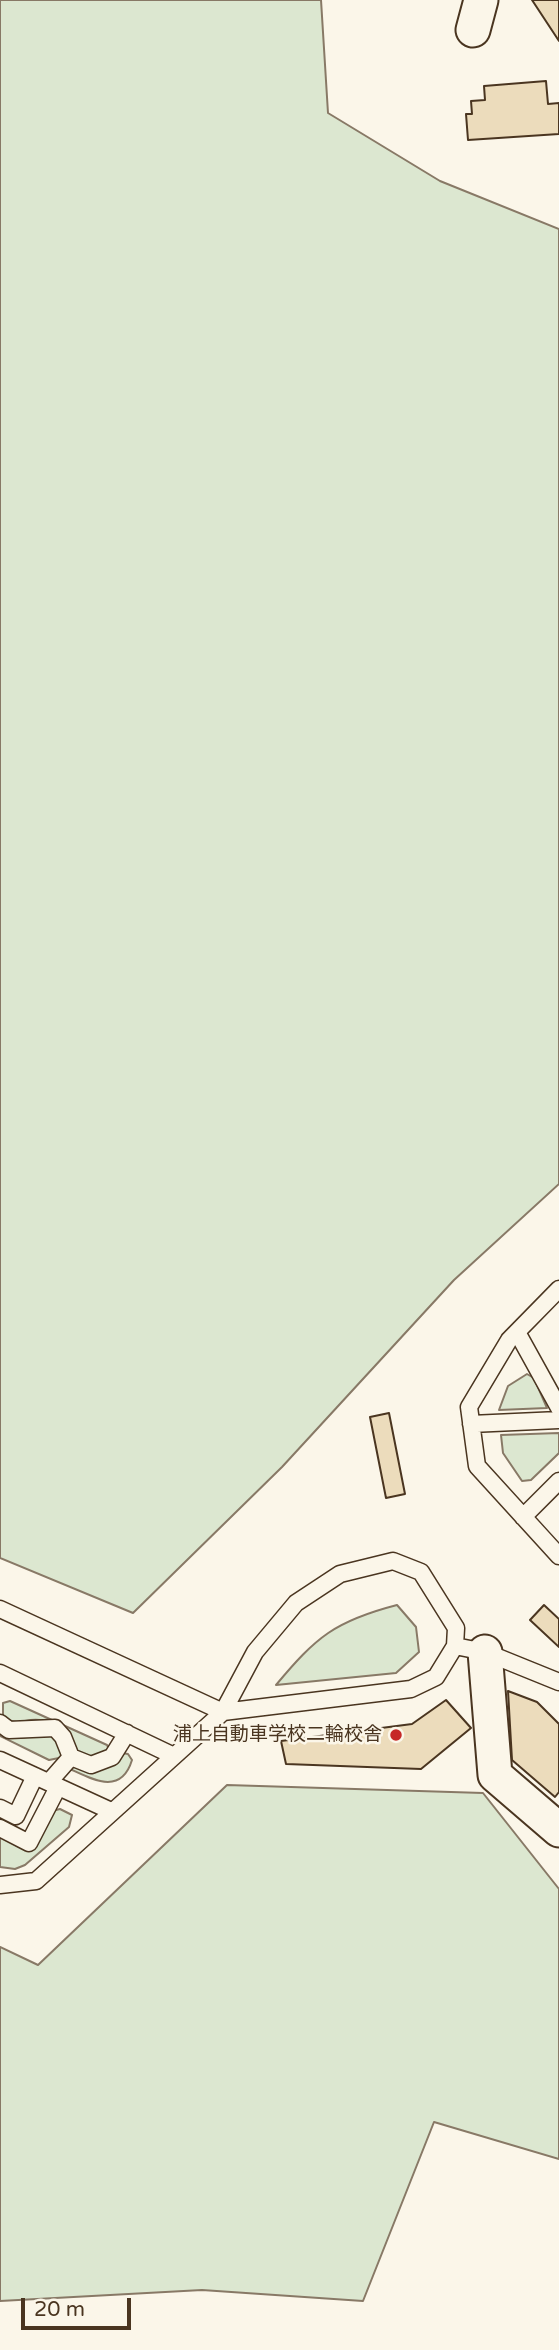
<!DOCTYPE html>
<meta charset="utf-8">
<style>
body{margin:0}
#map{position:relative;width:559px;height:2350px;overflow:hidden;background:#fbf6e9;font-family:"Varela Round",sans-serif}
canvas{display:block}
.scale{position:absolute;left:21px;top:2298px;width:110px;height:32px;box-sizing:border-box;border:4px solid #4a3520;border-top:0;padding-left:9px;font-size:21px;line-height:24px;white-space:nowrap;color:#4a3520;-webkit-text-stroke:5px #fbf6e9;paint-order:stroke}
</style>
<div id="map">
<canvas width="559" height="2350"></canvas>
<div class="scale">20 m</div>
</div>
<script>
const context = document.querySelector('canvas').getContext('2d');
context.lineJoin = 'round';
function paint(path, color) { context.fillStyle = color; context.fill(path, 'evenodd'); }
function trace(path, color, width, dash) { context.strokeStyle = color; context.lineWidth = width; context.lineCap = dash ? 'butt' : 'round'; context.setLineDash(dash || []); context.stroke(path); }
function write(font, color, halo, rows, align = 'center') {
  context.font = font + ' "Varela Round","Noto Sans JP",sans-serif'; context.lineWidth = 5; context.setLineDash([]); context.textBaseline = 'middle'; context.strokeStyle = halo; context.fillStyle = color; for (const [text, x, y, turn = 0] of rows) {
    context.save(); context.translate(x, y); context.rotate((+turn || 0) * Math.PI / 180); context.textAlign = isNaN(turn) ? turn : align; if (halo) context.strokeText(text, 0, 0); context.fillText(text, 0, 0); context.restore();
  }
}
const green = new Path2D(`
 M0,0H321L328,113L440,181L559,229V1184L454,1280L282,1467L133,1613L0,1558Z
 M527,1374L534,1378L547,1408L499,1410L508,1386Z
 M559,1433V1453L531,1480L522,1481L503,1453L501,1435Z
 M397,1605L416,1627L419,1652L396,1673L276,1685C316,1637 335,1621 397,1605Z
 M10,1701L107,1745L109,1749L98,1758L80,1756C69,1742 60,1722 40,1720C22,1718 24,1727 3,1718V1703Z
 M0,1731L19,1738L53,1734L64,1757L49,1760L0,1736Z
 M122,1753L128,1754L132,1760C121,1796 92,1779 70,1769V1764C94,1774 104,1771 122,1753Z
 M227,1785L483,1793L559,1889V2159L434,2122L363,2301L202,2290L0,2301V1947L38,1965Z
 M60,1809L72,1815L69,1827L25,1865L15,1869L0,1867V1835L33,1849L52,1811Z`);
const building = new Path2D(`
 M532,0H559V41Z
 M546,81L548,104L559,103V134L468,140L466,114H472L471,101L485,100L484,86Z
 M389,1413L405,1494L386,1498L370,1417Z
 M544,1605L559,1619V1647L530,1620Z
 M508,1691L537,1702L559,1724V1792L555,1797L512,1760Z
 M446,1700L471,1728L421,1769L286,1764L281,1741L412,1724Z`);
const lane = new Path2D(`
 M559,1289L509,1340L469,1407L477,1466L559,1556
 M517,1332L559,1408
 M471,1424L559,1420
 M523,1517L559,1481
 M0,1609L223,1712L411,1689L436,1677L455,1646L485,1652L559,1682
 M0,1673L174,1756
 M0,1723L9,1730L55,1728L63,1737L71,1757L91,1765L112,1757L127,1733
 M0,1760L111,1811
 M49,1782L71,1757
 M0,1808L16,1816L35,1776
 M0,1828L29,1843L58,1787
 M0,1885L36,1881L223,1712L255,1652L296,1603L340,1574L393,1561L421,1572L456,1628L455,1646`);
const street = new Path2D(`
 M473,30L481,0
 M485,1652L495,1775L559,1830`);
const markers = [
 [396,1735,7,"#c62828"]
];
const poiNames = [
 ["浦上自動車学校二輪校舎",382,1735]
];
paint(green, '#dce7d0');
trace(green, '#887966', 2);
paint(building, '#ecdcbc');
trace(building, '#4a3520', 2);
trace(lane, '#4a3520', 19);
trace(street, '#4a3520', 37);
trace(lane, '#fbf6e9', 16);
trace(street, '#fbf6e9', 33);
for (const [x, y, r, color] of markers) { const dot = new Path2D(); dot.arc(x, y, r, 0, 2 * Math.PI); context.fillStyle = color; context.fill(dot); trace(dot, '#fbf6e9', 2.5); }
write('19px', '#4a3520', '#fbf6e9', poiNames, 'right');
</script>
